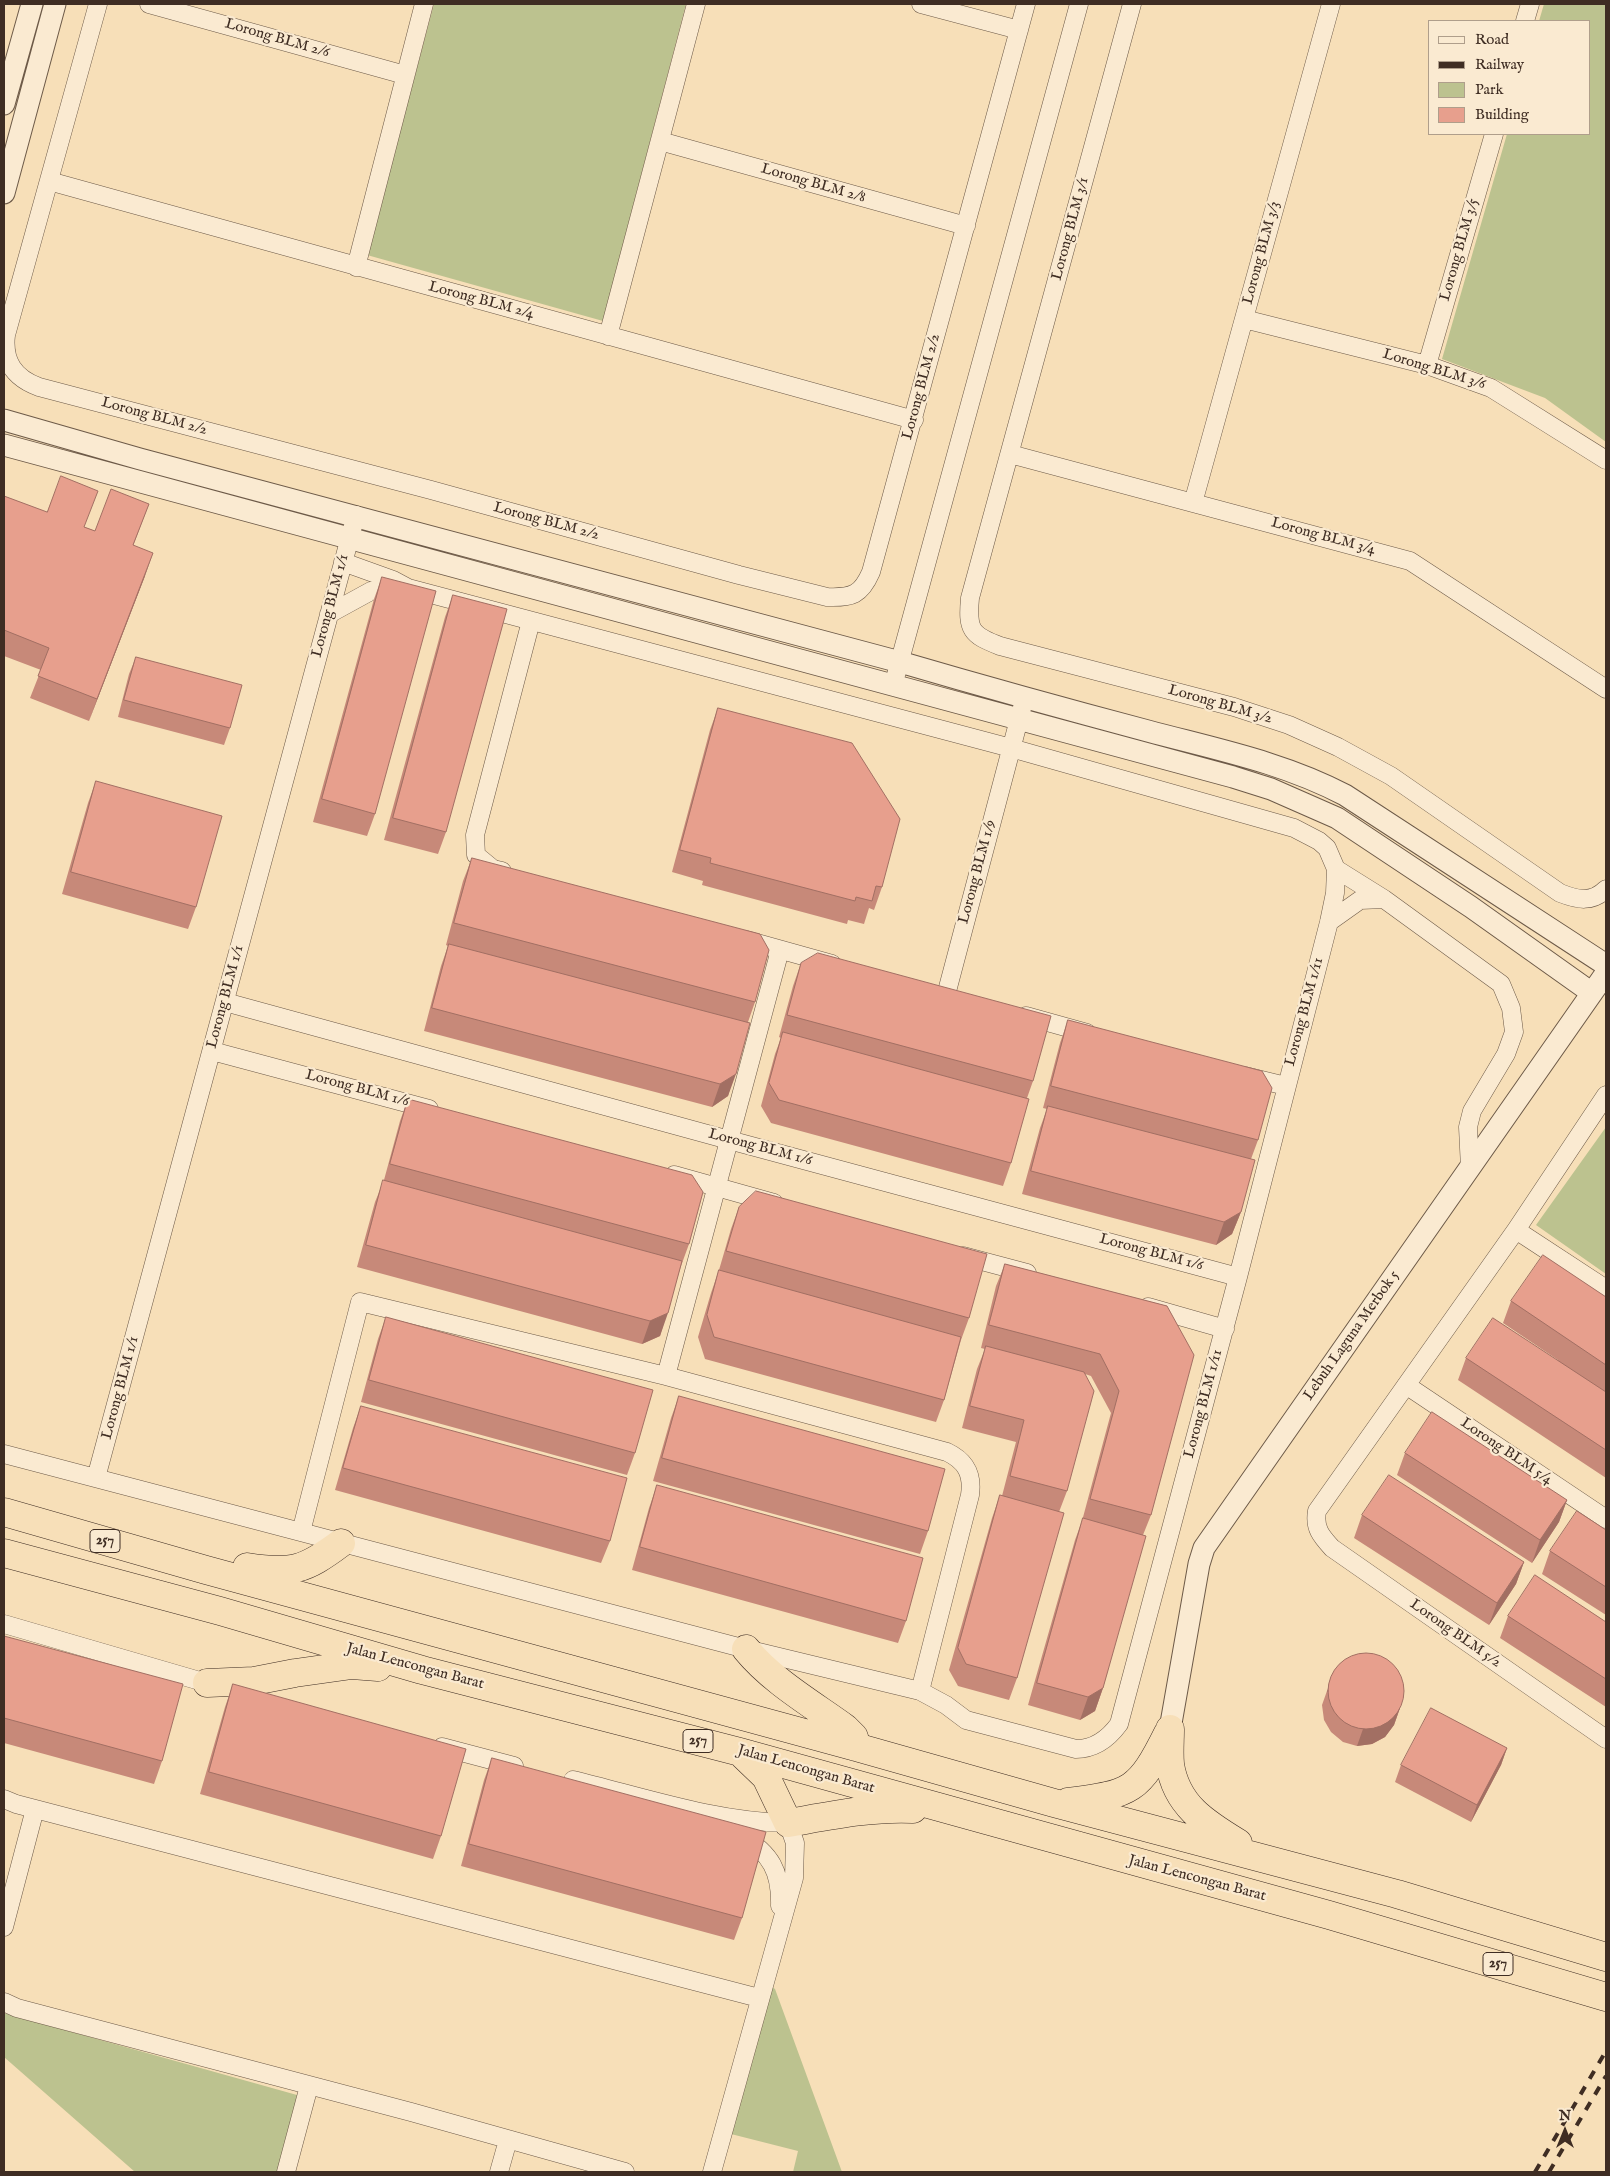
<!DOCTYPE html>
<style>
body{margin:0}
#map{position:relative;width:1610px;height:2176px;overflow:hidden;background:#f7dfb8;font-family:"IM FELL English",serif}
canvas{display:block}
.frame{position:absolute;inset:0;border:5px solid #3f2d23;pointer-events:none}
.legend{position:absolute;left:1428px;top:20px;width:162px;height:115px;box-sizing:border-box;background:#faead1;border:1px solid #af9e8b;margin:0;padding:6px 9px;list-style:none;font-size:15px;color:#3f2d23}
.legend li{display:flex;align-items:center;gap:10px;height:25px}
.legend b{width:25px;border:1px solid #af9e8b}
.north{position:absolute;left:1540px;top:2106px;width:50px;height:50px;-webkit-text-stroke:4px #faead1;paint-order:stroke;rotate:0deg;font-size:14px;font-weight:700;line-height:20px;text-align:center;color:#3f2d23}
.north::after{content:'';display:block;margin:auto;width:18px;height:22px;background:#3f2d23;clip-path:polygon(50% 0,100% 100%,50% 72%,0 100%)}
</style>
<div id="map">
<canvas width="1610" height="2176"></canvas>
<div class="frame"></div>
<ul class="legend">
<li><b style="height:6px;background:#faead1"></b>Road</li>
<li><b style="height:6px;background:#3f2d23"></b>Railway</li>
<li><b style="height:14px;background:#bcc28f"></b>Park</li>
<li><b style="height:14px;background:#e79f8d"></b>Building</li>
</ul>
<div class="north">N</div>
</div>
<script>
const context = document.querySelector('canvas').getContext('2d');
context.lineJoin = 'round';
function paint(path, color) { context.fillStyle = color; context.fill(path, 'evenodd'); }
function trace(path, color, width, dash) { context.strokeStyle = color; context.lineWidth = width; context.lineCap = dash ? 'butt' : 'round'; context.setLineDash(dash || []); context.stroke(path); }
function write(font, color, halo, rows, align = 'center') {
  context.font = font + ' "IM FELL English",serif'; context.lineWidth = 4.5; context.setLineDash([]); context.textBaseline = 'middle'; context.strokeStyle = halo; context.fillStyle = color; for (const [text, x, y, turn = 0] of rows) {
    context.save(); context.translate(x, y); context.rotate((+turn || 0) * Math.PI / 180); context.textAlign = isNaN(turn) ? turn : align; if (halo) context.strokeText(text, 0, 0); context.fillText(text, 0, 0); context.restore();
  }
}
const green = new Path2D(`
 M434,4H686L603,321L367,255Z
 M1544,4H1606V442L1545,398L1442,359L1507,134H1589V21H1539Z
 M1606,1127V1274L1536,1225Z
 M769,1984L775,1989L842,2172H793L798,2151L731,2134Z
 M4,2013L297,2095L295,2112L278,2172H135L4,2057Z`);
const minor = new Path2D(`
 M98,4L6,335C3,361 14,378 39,387L431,490L739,575L827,597C852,598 861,595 871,572L1026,4
 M149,4L405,75
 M921,4L1019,30
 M1132,4L970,598C967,630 971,635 1000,646L1234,707L1289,725L1338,747L1391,776L1560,893C1578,900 1592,903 1606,889
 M1525,21L1530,4
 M660,141L966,226
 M49,181L914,420
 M356,267L424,4
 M1244,319L1427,365L1491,388L1606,460
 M608,336L696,4
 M1427,365L1494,134
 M1010,454L1410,561L1606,689
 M1193,503L1331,4
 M343,562L393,580L408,588L1011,748L1294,828L1319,841L1327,848L1336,869L1384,899L1501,984L1511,1008L1514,1032L1506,1054L1472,1111L1468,1127L1470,1168
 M329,614L371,591L400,588
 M893,686L1079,4
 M502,871L493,869L476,855L475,835L531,621
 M1329,922L1360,900L1384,899
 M746,940L832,964
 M946,995L1022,708
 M225,1002L729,1140L1238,1277
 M1026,1016L1087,1033
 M212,1051L429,1109
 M1245,1076L1286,1086
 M1606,1095L1516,1230L1317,1511C1314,1528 1321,1536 1332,1548L1606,1739
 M674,1175L774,1203
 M1516,1230L1606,1289
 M963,1256L1027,1273
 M1148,1307L1225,1329
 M666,1376L780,950
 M1406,1385L1606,1519
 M4,1454L746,1649L920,1691L946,1705L966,1720L1076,1749C1095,1749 1108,1739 1119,1724L1238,1277L1329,922L1335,893L1336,869
 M96,1478L356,515
 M301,1532L360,1302L666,1376L947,1452C966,1461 973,1474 970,1495L920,1691
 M4,1624L217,1686
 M442,1747L514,1766
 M573,1780C643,1797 716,1822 788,1823L795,1843L794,1878L712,2172
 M4,1799L16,1804L759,1998
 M741,1836C771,1853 781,1872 780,1906
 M4,1927L35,1809
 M4,2002L17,2008L411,2112L625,2172
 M286,2172L309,2086
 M499,2172L508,2140`);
const tertiary = new Path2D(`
 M4,104L32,4
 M4,193L55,4
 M4,420L140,459L900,662C982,686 1065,709 1148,731C1215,749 1282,762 1345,795L1606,965
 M4,445L1233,777L1271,789L1337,818L1471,907L1592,993
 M1170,1729L1199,1564L1204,1548L1606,973`);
const trunk = new Path2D(`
 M4,1512L206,1570L856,1747L1054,1803L1397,1894L1606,1957
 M4,1553L220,1611L422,1670L740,1752L1329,1915L1606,1997
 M247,1567C292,1574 305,1570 341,1543
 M746,1649C772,1681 812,1704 845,1728L854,1737L856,1747
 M207,1683L254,1681L295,1673L352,1665L378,1667
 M1170,1729C1170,1740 1169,1753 1170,1764C1176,1805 1205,1823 1238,1843
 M741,1753L766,1777L788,1823C829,1816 871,1807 913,1809
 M1068,1802C1132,1794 1139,1791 1168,1733`);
const rail = new Path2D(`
 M1535,2172L1606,2051
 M1549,2172L1606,2076`);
const wall = new Path2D(`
 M4,496L95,531L149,504L133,546L145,576L89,721L30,698L41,670L4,656Z
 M382,577L375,814L367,836L313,822L374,599Z
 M453,595L446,832L438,854L384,840L445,617Z
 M136,657L230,728L224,745L118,717L129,674Z
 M718,708L882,887L874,910L869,908L864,924L848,920L847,924L702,885L703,881L672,872L710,730Z
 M96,781L196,907L188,929L62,894L88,803Z
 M472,858L755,1002L748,1022L728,1096L712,1107L424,1031L441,966L448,946L446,945L463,881Z
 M801,963L1033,1081L1027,1098L1011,1163L1003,1186L771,1123L761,1106L775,1054L781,1038L779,1037L793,986Z
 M1068,1020L1258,1140L1251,1159L1241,1212L1232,1234L1216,1245L1022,1194L1040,1128L1047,1109L1043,1108L1060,1043Z
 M408,1099L689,1244L681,1266L660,1336L642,1344L357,1267L375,1202L384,1180L400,1121Z
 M739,1207L969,1318L961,1340L944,1400L936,1422L705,1359L698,1337L711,1293L719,1270L731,1229Z
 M1005,1264L1167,1306L1151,1515L1143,1535L1103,1688L1095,1711L1080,1720L1028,1705L1075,1540L1082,1521L1111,1413L1091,1376L1085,1374L1067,1491L1059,1512L1017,1678L1009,1700L958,1686L949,1670L992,1518L1000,1495L1002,1496L1016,1442L962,1428L977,1369L985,1349L981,1348L996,1286Z
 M1606,1297V1478L1458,1380L1466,1358L1558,1360L1503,1323L1511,1301Z
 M386,1317L635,1453L627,1475L361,1402L378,1339Z
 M679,1396L928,1531L920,1554L653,1481L671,1418Z
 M361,1406L610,1541L601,1563L335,1490L353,1428Z
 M1405,1453L1567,1500L1559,1522L1532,1563L1397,1475Z
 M657,1485L906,1621L898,1643L632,1570L649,1508Z
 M1362,1515L1524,1562L1516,1584L1489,1625L1354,1538Z
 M1606,1530V1615L1542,1574L1550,1551Z
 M1508,1616L1606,1622V1707L1500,1638Z
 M4,1636L162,1761L154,1784L4,1743Z
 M1333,1674L1400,1708L1394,1725L1385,1737L1372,1744L1357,1746L1343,1742L1331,1732L1324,1720L1322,1705Z
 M233,1684L441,1836L433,1859L200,1794L225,1707Z
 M1507,1748L1501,1765L1471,1822L1395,1782L1401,1765Z
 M492,1758L742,1918L734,1940L461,1866L484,1780Z`);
const shadedWall = new Path2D(`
 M153,553L145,576L89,721L97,699Z
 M736,1074L728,1096L712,1107L720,1084Z
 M1241,1212L1232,1234L1216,1245L1224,1222Z
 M668,1313L660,1336L642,1344L650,1321Z
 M1567,1500L1559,1522L1532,1563L1540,1540Z
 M1524,1562L1516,1584L1489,1625L1497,1603Z
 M1103,1688L1095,1711L1080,1720L1088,1697Z
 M1400,1708L1394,1725L1385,1737L1372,1744L1357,1746L1363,1729Z
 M1507,1748L1501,1765L1471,1822L1477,1805Z`);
const building = new Path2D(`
 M61,476L98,491L84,527L95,531L111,489L149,504L133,545L153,553L97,699L38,676L49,648L4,630V496L47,512Z
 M382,577L436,591L375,814L322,799Z
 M453,595L507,609L446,832L393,818Z
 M136,657L242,685L230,728L124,700Z
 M718,708L852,743L900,819L882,887L876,886L872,901L856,897L855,901L710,863L711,858L680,850Z
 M96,781L222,816L196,907L71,872Z
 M472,858L760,934L769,950L755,1002L454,923Z
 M449,944L750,1023L736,1074L720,1084L432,1008Z
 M818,953L1051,1016L1033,1081L787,1015L801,963Z
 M1068,1020L1262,1071L1272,1088L1258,1140L1051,1086Z
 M783,1032L1029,1099L1011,1163L779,1100L769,1083Z
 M408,1099L692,1175L703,1192L689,1244L390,1164Z
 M1048,1106L1255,1160L1241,1212L1224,1222L1031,1171Z
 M383,1180L682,1261L668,1313L650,1321L366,1245Z
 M756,1191L987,1254L969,1318L726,1251L739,1207Z
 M1543,1255L1606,1297V1365L1511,1301Z
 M1005,1264L1167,1306L1194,1355L1151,1515L1090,1499L1119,1391L1100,1354L989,1325Z
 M719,1270L961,1337L944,1400L714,1337L707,1315Z
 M386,1317L653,1390L635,1453L369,1380Z
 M1493,1318L1606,1392V1450L1466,1358Z
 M986,1346L1084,1372L1094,1391L1067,1491L1010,1476L1024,1420L970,1406Z
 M679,1396L945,1469L928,1531L662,1458Z
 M361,1406L627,1478L610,1541L343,1468Z
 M1432,1412L1567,1500L1540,1540L1405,1453Z
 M1389,1475L1524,1562L1497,1603L1362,1515Z
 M657,1485L923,1558L906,1621L640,1547Z
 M1000,1495L1064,1513L1017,1678L966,1664L958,1648Z
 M1577,1511L1606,1530V1587L1550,1551Z
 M1083,1518L1146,1536L1103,1688L1088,1697L1037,1683Z
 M1535,1575L1606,1622V1679L1508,1616Z
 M4,1636L183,1684L162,1761L4,1718Z
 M1328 1691a38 38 0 1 1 76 0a38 38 0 1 1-76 0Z
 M233,1684L466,1749L441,1836L209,1772Z
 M1431,1708L1507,1748L1477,1805L1401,1765Z
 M492,1758L766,1832L742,1918L469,1844Z`);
const shields = [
 [105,1541,30],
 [698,1741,30],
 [1498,1964,30]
];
const shieldNames = [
 ["257",105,1541],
 ["257",698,1741],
 ["257",1498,1964]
];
const streetNames = [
 ["Lorong BLM 2/6",277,39,16],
 ["Lorong BLM 2/8",813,184,16],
 ["Lorong BLM 3/1",1071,229,-75],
 ["Lorong BLM 3/5",1460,250,-74],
 ["Lorong BLM 3/3",1262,253,-75],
 ["Lorong BLM 2/4",481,301,15],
 ["Lorong BLM 3/6",1434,370,17],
 ["Lorong BLM 2/2",922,387,-75],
 ["Lorong BLM 2/2",154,417,15],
 ["Lorong BLM 2/2",546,522,15],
 ["Lorong BLM 3/4",1323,537,15],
 ["Lorong BLM 1/1",331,606,-75],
 ["Lorong BLM 3/2",1220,705,16],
 ["Lorong BLM 1/9",978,872,-75],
 ["Lorong BLM 1/1",226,997,-75],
 ["Lorong BLM 1/11",1305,1012,-75],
 ["Lorong BLM 1/6",357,1089,15],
 ["Lorong BLM 1/6",760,1148,15],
 ["Lorong BLM 1/6",1151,1253,15],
 ["Lebuh Laguna Merbok 5",1352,1336,-55],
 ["Lorong BLM 1/1",121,1388,-75],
 ["Lorong BLM 1/11",1204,1404,-75],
 ["Lorong BLM 5/4",1506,1452,34],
 ["Lorong BLM 5/2",1455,1634,35],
 ["Jalan Lencongan Barat",415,1667,15],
 ["Jalan Lencongan Barat",806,1770,16],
 ["Jalan Lencongan Barat",1197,1879,15]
];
paint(green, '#bcc28f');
trace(minor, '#6d5a48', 19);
trace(tertiary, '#6d5a48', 23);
trace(trunk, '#3f2d23', 29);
trace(minor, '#faead1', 18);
trace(tertiary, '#faead1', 21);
trace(trunk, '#f7dfb8', 28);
trace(rail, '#3f2d23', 4, [9, 9]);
paint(wall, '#c78979');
paint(shadedWall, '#a26f63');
paint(building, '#e79f8d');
trace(building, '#a26f63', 1);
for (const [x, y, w] of shields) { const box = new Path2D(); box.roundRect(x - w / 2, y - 11.5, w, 23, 4); context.fillStyle = '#faead1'; context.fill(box); trace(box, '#3f2d23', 1); }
write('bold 14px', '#3f2d23', null, shieldNames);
write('15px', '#3f2d23', '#faead1', streetNames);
</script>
